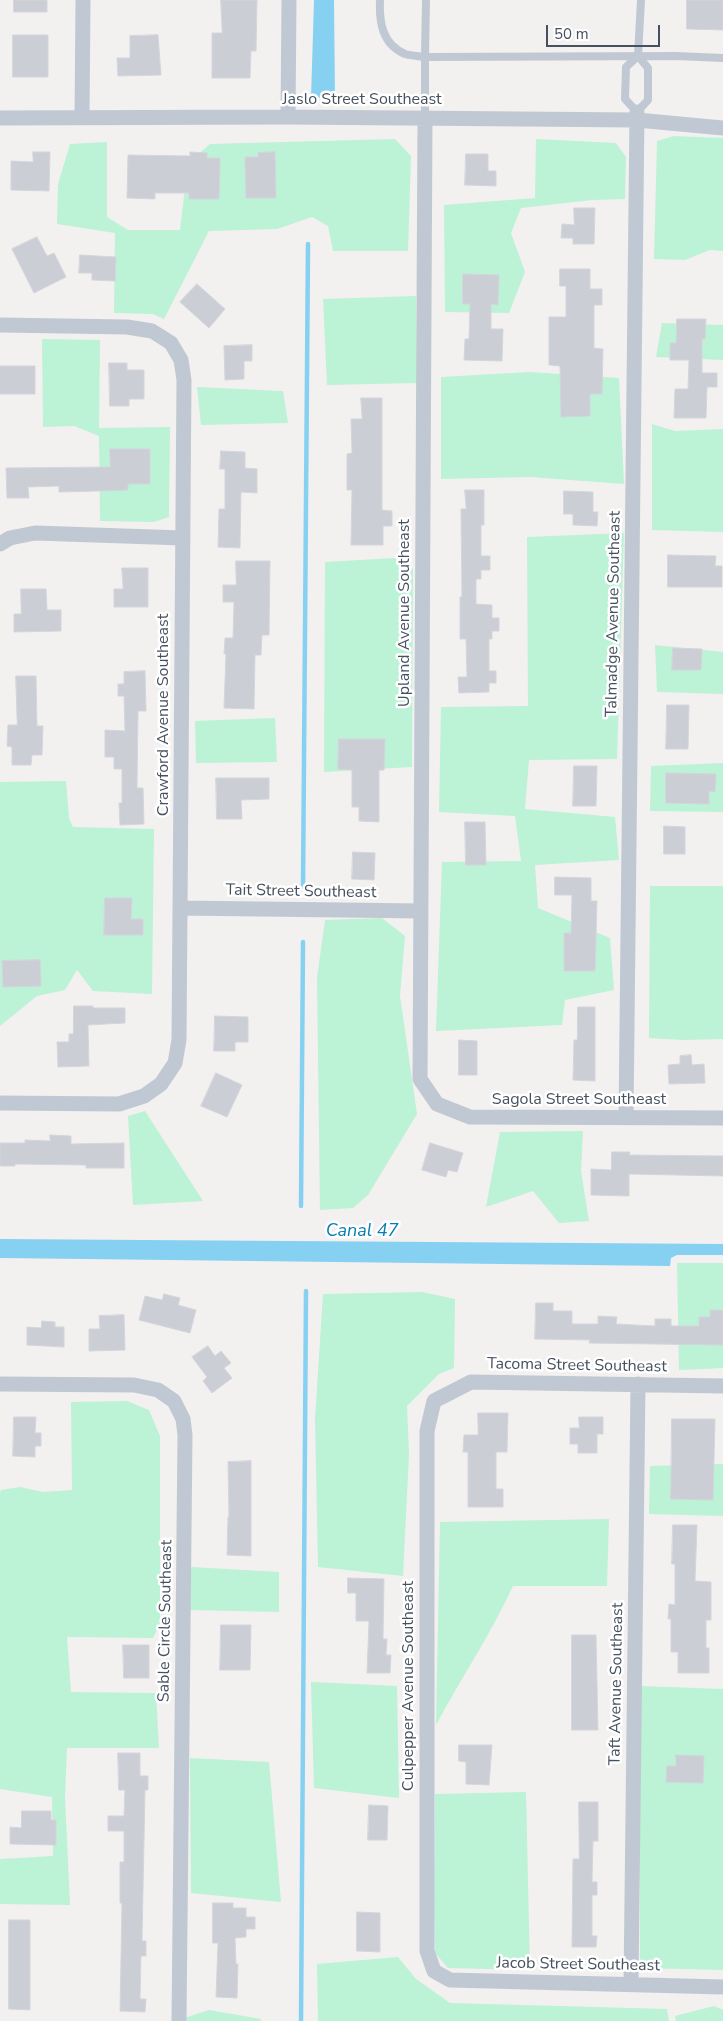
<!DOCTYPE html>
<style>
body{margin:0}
#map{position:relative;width:723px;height:2021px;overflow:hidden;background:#f3f0f0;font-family:"Nunito Sans",sans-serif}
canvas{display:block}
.scale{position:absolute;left:546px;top:25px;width:114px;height:22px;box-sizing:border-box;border:2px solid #46515f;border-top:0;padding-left:6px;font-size:15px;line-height:18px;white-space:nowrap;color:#46515f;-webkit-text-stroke:4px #fff;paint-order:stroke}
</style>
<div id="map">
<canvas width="723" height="2021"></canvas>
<div class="scale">50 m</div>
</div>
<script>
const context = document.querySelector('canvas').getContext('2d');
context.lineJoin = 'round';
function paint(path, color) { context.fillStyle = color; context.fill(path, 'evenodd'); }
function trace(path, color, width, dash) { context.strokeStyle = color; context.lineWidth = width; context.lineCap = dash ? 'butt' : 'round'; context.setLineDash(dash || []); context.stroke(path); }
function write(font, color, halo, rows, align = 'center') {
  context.font = font + ' "Nunito Sans",sans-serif'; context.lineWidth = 5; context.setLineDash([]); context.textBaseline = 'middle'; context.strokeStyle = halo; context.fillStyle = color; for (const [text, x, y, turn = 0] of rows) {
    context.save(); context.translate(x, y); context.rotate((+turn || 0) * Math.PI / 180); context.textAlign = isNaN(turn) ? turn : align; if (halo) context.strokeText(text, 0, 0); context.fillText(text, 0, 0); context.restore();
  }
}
const green = new Path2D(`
 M674,136L723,138V251L710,250L685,260L654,259L657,141Z
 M395,139L411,156L408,251H333L328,226L312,217L277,229L209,231L164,319L153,314L114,313L115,233L57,224L58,184L70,144L107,142V217L128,230H180L188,163L210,144Z
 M536,139L616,143L626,157L625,199L592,200L521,208L511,233L525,272L509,313L445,312L444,205L535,198Z
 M416,296L417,383L327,385L323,299Z
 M662,323L723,325V360L656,357Z
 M42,339L100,340L99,428L170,427L169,517L154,522L100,521L99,436L74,426L43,427Z
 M530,372L619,378L624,484L530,477L441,479V377Z
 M197,387L283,391L288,423L201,425Z
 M652,424L675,431L723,429V532L652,530Z
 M624,533L617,759L529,760L525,809L615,817L619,860L535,865L538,908L610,938L614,990L565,1000L562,1025L436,1031L442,862L521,861L515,816L439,812L441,707L528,706L527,537Z
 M395,558L413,569L412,767L324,772L325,562Z
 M655,645L723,652V694L657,692Z
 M275,718L277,762L196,763L195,721Z
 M723,763V812L650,811L651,766Z
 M66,781L69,818L73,827L154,829L152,994L93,991L77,970L65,990L37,996L0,1026V782Z
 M650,886H723V1039L683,1040L649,1038Z
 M382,918L405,936L400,996L417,1114L368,1195L353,1208L320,1210L317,978L325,920Z
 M145,1111L203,1201L133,1205L128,1116Z
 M583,1131L581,1171L589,1221L559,1223L533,1191L486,1207L500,1132Z
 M677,1263H723V1368L679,1370Z
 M422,1292L455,1299L454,1368L439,1374L407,1406L409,1454L403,1576L318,1567L315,1419L323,1294Z
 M127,1401L149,1410L160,1436V1624L153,1638L67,1637L71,1692L156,1693L159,1748H67L65,1797L70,1905L0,1904V1859L53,1856L52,1797L0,1789V1493L1,1490L20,1487L43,1492L72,1490L71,1402Z
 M723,1464V1516L649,1514L650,1466Z
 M609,1519L607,1586H513C491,1634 461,1678 436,1725L440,1522Z
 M191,1567L279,1572V1612L190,1610Z
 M311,1682L397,1686L399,1798L314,1788Z
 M640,1686L723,1689V1970L640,1968Z
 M190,1758L269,1762L281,1902L191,1893Z
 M526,1792L530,1970L448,1968L435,1953L434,1903L435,1794Z
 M398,1957L416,1979L450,2003L667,2009L669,2021H318L317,1964Z
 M714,2006L723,2010V2021H676L675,2016Z
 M209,2010L261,2019V2021H184V2018Z`);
const water = new Path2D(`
 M314,0H334L335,97L311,98Z
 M0,1239L723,1244V1255H677L671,1258L670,1266L0,1258Z`);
const stream = new Path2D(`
 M303,887L308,244
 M301,1206L303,942
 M301,2021L306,1291`);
const building = new Path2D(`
 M14,0H47V12H14Z
 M221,0H257L256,51H251L250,78H212V33H222Z
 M687,0H723V30L687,29Z
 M13,35H48V77H13Z
 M158,35L161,75L118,76L117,58H130V36Z
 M33,152H50L49,191L11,190V161L33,162Z
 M190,152L207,153V158H220L219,199H189V193H155V199L127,198L128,155L190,156Z
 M275,152L276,198H246L245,157H258V153Z
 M466,154H488V171H496V186L465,185Z
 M574,208H595L594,244H573V238H561L562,224L574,225Z
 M37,237L47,256L54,253L66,277L34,293L12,249Z
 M80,255L116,257L115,281L92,280V273H79Z
 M560,269H590V289H602V305H594V348L603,349L602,394H590V416L561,417L560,366L549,365V317H566V286H560Z
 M463,274L499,275L498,305L491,304V329H503L502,361L464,360L465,339H469L470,304H463Z
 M197,284L225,309L209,328L180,302Z
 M677,319H706L705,339H702V373H717V387H707L706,418H674L675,389H688L689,360H670V343H676Z
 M252,345V361H244V379L225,380L224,346Z
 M109,363H127V370H144V399H129V406H110Z
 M0,366H35V394H0Z
 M361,398H382V510L392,511V526H383V545H351L352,490H347V454L352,453L351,419H362Z
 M110,449H150V484H128V490L98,491L59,492V486L28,487L29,498H7L6,468L110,467Z
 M221,451L245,452V468L257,469V493L241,492L240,548L218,547L219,509H225V469H220Z
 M465,490H484V525H481V556H490V570H481V579H476V604L492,605V618H499V631H492V639H489V671H496V683H489V692L459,693L458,677H467L466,639H460V597H462L461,509H466Z
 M564,491L593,492V512H598L597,526L573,525V514H564Z
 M668,555L716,556L715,566H722V587H668Z
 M236,561H270L269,635H262L261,655H255L254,709L224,708L226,654H224L225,638H233L234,602H223V585H236Z
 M122,568H148V607H114V589H123Z
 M21,589H46L47,610H61V631L14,632V614H21Z
 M673,648L702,649L701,670H672Z
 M145,671L146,711H138L137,788H143L144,824L120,825L119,803H122V769H114V757H105V730L125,731L124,696H118V684H124V672Z
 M16,676H36L37,726H43L42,755H32L31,765H12V747L7,746L8,725H17Z
 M667,705H689L688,749H666Z
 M339,739H385L384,770H379V822L359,821V807H352V770L338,769Z
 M574,766H597L596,806H573Z
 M666,773L716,774L715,792L709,791V804L666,803Z
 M216,778H269V799L241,800L242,819H217Z
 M465,822H485L486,865H466Z
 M664,826L685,827V854H664Z
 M353,852L375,853L374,880L352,879Z
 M555,877L591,878V901H597L595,971H564V933H571L572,895H555Z
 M105,898H132L131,919H143V935H104Z
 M40,960L41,986L3,987L2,961Z
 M74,1006H93V1008H125V1023L88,1025L89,1066L58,1067L57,1042H69V1034H73Z
 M578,1007H595V1081L573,1080L574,1040H577Z
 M215,1016L248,1017V1042H235V1051H214Z
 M459,1040L477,1041V1075H459Z
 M691,1055L692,1065L704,1064L705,1083L669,1084L668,1065L680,1064V1056Z
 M216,1073L242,1085L227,1117L201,1106Z
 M50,1135L71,1136V1144L124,1143V1168H86V1165L15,1164V1166H0V1143H25V1140L50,1141Z
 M430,1143L463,1153L457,1172L448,1170L446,1177L422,1170Z
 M612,1152H630L629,1155L723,1156V1176L629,1174V1196L591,1195V1169L611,1170Z
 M164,1294L180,1298L178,1305L196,1310L190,1333L139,1320L145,1296L162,1300Z
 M536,1303H553V1311H572V1324H598V1316L617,1317L616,1324L655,1326V1319H671V1326H699V1317H710V1310H723V1345L589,1343L590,1340L535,1339Z
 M124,1315L125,1350L89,1351V1329H100L99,1316Z
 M42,1321L55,1322V1327H64V1347L27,1345V1327L41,1328Z
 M208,1346L215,1356L221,1351L231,1363L224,1368L232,1378L212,1393L203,1381L207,1377L192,1357Z
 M478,1413H508L507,1452H496V1489H503V1507H468V1452H463L464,1435H478Z
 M14,1417H36L35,1433H41V1446H35V1457L13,1456Z
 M579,1417H603V1434H597V1453H578V1444H570V1428H579Z
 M672,1419H715L713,1500L671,1499Z
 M251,1461V1556L227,1555L228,1517H229L228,1462Z
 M673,1525H697L695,1581L711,1582V1620H706V1648H709V1673H678V1652H671V1619H668L669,1604L675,1605V1564H672Z
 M348,1578L384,1579L383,1639H387L386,1655H391L390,1673H367L369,1621H356V1593H348Z
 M221,1625H251L250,1670H220Z
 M572,1635H596L598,1730H572Z
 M123,1645H149V1678H124Z
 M459,1745H492L489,1785L466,1784V1762L459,1761Z
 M118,1753H140V1776H148V1790H145L142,1941H146V1956H141L140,1999H146L145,2012L120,2011L122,1903H120V1862H124V1831H108V1816H124L125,1790H119Z
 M676,1755L704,1756L703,1783L666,1782L667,1766H676Z
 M579,1802H598V1841H593L592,1882H597V1895H592V1936H597L596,1947H572L573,1859H579Z
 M369,1805L388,1806L387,1840H368Z
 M22,1811H51V1820H56V1845L10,1844V1827L21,1828Z
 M213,1903H233V1908H246V1917H255V1929H246V1937L235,1938L236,1964H238L237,1998L216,1997L218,1943H213Z
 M357,1912L380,1913V1952L357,1951Z
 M9,1920H30V2010L9,2009Z`);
const lane = new Path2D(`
 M380,0C379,22 382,44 405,54C411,56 419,56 425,57L426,0
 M638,56L626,67L625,99L637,112L648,100V68L638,56L641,0
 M425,118V57L676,56L723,58`);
const street = new Path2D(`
 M82,117L83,0
 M288,117L289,0
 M0,118L288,117L637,120L723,128
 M425,118L420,1079L437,1104L470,1117L723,1118
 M0,325L127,327L152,331L171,343L181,360L184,380L179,1040L175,1063L161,1084L144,1096L119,1104L0,1103
 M0,544L10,538L35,533L183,538
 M180,908L421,911
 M626,1117L637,112
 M0,1384L134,1385L158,1390L174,1401L183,1419L185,1435L179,2021
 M723,1386L471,1382L434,1401L427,1431V1951L434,1971L450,1980L723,1987
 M631,1984L638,1384`);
const streetNames = [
 ["Jaslo Street Southeast",362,100],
 ["Upland Avenue Southeast",405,613,-90],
 ["Talmadge Avenue Southeast",614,614,-89],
 ["Crawford Avenue Southeast",164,715,-90],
 ["Tait Street Southeast",301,892,1],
 ["Sagola Street Southeast",579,1100],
 ["Tacoma Street Southeast",577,1366,1],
 ["Sable Circle Southeast",166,1621,-89],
 ["Taft Avenue Southeast",617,1684,-89],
 ["Culpepper Avenue Southeast",409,1686,-90],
 ["Jacob Street Southeast",578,1965,1]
];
const waterNames = [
 ["Canal 47",362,1232]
];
paint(green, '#bcf2d6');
paint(water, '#86d1f2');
trace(stream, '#86d1f2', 4.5);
paint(building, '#ccced6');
trace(building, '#d4d5dc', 1);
trace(lane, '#c0c9d3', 8);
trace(street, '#c0c9d3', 15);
write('16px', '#46515f', '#fff', streetNames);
write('italic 18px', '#037eb6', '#fff', waterNames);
</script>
